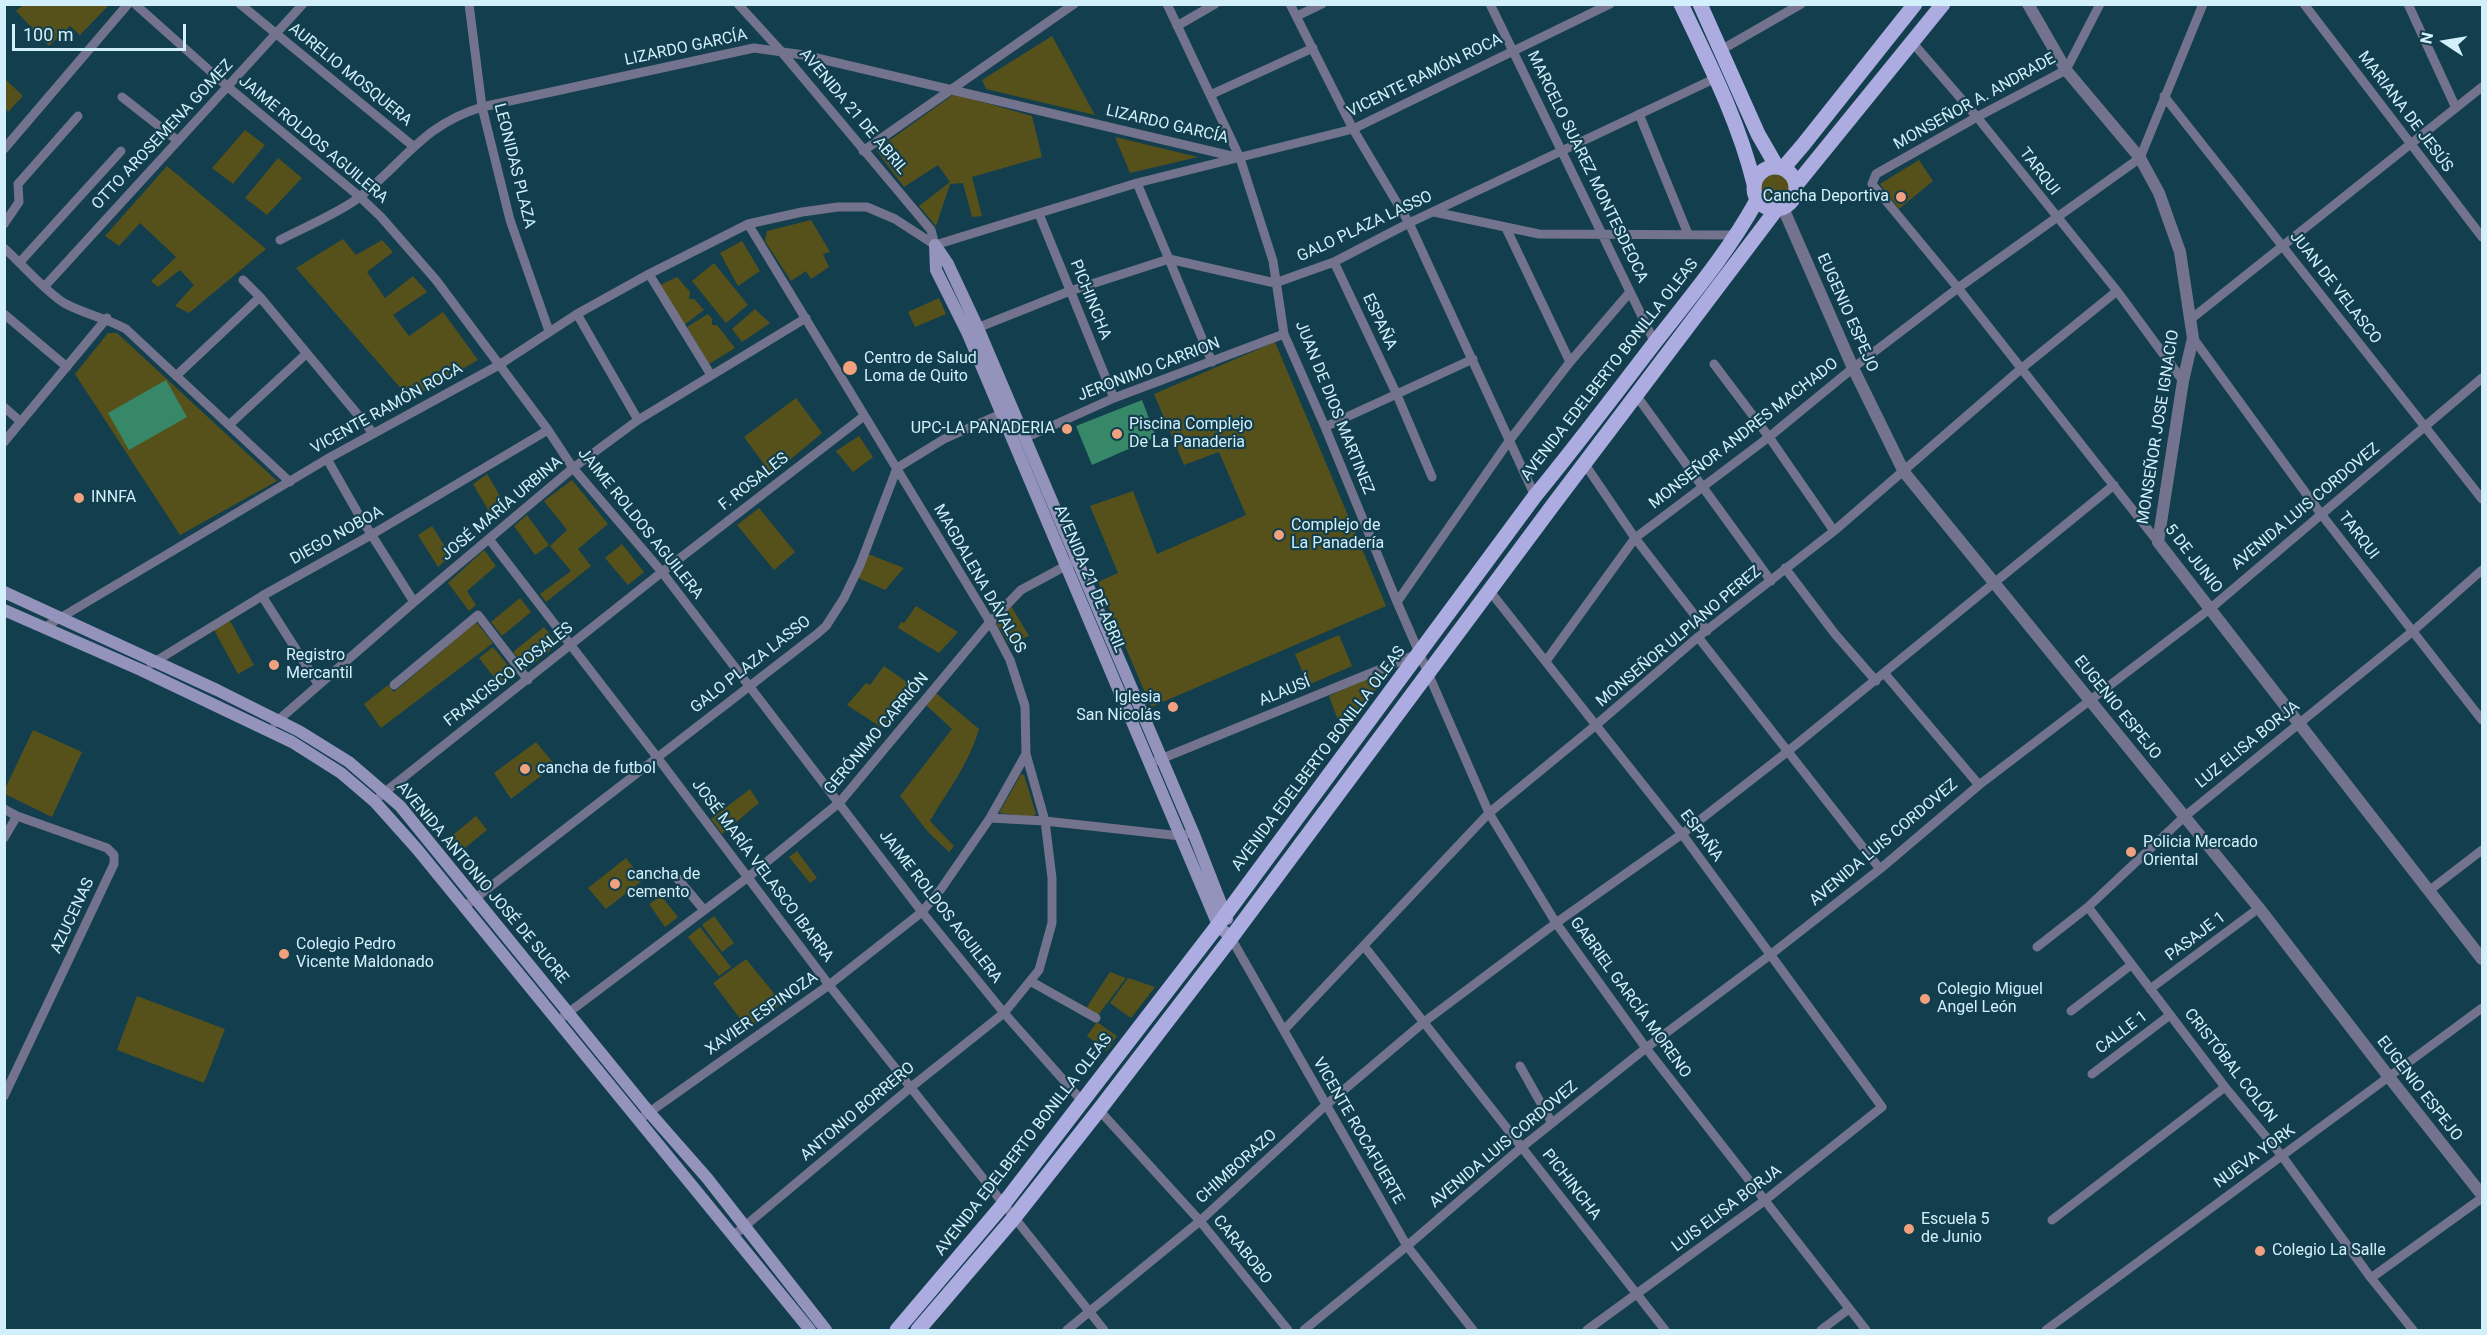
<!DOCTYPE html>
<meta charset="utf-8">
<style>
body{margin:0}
#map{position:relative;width:2487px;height:1335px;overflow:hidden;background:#133e4d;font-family:Roboto,sans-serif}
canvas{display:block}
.frame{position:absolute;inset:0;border:6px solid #d2f0fc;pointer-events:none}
.north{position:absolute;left:2415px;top:12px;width:60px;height:60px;-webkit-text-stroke:4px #133e4d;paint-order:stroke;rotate:282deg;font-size:16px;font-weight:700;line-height:24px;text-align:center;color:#d2f0fc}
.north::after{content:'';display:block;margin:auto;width:21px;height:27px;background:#d2f0fc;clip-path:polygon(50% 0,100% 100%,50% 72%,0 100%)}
.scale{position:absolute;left:12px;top:24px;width:174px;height:27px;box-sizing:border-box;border:3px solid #d2f0fc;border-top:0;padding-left:8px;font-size:18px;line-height:21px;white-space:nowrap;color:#d2f0fc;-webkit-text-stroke:4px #133e4d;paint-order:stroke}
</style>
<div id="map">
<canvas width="2487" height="1335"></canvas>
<div class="frame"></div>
<div class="north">N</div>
<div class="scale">100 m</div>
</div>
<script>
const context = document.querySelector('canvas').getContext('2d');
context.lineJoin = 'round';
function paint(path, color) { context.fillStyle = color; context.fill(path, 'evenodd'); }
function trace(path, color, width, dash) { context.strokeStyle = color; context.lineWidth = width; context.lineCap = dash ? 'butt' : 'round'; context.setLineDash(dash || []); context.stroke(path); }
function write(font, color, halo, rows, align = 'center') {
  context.font = font + ' Roboto,sans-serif'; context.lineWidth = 4.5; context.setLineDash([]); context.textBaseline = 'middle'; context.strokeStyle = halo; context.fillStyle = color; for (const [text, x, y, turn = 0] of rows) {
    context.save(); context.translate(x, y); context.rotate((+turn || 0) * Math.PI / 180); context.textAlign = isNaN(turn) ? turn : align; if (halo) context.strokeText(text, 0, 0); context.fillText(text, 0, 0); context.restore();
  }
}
const green = new Path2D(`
 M23,5H109L80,35L70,26L49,46L16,11Z
 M1052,36L1095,115L986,89L982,80Z
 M4,78L23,96L8,112L5,108Z
 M954,94L1032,116L1042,157L972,177L982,216L972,217L963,183L950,184L936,226L919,206L950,182L938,165L904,187L876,150Z
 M245,130L265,145L233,184L212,168Z
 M1115,137L1198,157L1130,173Z
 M278,158L302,178L267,215L245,198Z
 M1919,160L1933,181L1899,209L1880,184Z
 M167,166L266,249L189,313L175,306L194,285L180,270L158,287L151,281L176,257L140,223L119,246L105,236Z
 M1760 188a15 15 0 1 1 30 0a15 15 0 1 1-30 0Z
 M811,220L830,252L823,254L829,267L811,279L806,271L791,281L765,241L767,231Z
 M343,239L356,255L382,240L393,252L367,272L385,298L413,276L427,292L393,315L409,336L443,312L478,360L410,399L296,268Z
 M742,241L760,271L738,286L720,253Z
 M714,263L748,305L726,323L692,281Z
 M677,277L690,292L689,299H694L704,310L684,325L660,285Z
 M939,298L946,314L915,327L908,312Z
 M755,309L770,323L742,342L732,329Z
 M708,314L712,319V325H717L735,348L709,364L687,327Z
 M108,333H117L277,481L180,535L75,374Z
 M1275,342L1386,606L1151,707L1098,582L1118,573L1090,506L1133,491L1157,554L1246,515L1219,452L1184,465L1154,394Z
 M796,398L822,433L772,475L744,437Z
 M859,436L873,457L853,472L836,451Z
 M487,474L507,508L494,520L473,484Z
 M572,480L608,524L578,549L591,566L546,602L540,594L571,571L550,546L567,530L544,501Z
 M759,508L795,552L774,570L737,525Z
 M527,515L549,545L535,555L514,526Z
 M432,526L451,556L438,567L418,535Z
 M622,544L644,572L628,585L605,558Z
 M484,550L496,566L467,591L476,605L469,611L448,583Z
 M868,554L904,568L885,590L856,577Z
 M520,598L531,612L502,636L491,622Z
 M916,606L958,632L939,653L898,628L901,622L904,623Z
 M1011,606L1029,636L1009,644L996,623Z
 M229,619L254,665L238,674L213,628Z
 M476,622L493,643L381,728L364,704L388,685L394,692Z
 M544,627L558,644L527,669L513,652Z
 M1339,635L1352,666L1308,685L1295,654Z
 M493,647L515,674L500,685L479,658Z
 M884,666L914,687L882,728L847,705L866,683L870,685Z
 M1383,671L1386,675L1344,736L1329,696Z
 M936,693L979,729C969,764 948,790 930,821L954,846L949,852L928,832L900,796L952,729L926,705Z
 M33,730L82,752L52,817L5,794V789Z
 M536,742L555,765L511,799L494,773Z
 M1021,774L1024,775L1036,814L1033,817L999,813Z
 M750,789L759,803L722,834L711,819Z
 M476,816L487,830L460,852L448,839Z
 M797,851L817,878L810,883L789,857Z
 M626,858L643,880L606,909L588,888Z
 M661,896L678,917L665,927L649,904Z
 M714,916L734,943L722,952L702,925Z
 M700,927L731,967L719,976L688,937Z
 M746,959L782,1003L748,1029L713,983Z
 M1110,972L1126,978L1096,1018L1085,1010Z
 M1128,978L1155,987L1131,1018L1110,1003Z
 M137,996L225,1029L204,1083L117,1050Z
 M1097,1022L1117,1036L1107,1051L1087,1036Z`);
const water = new Path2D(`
 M166,380L187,417L129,450L108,413Z
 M1142,400L1156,437L1092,465L1076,426Z`);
const minor = new Path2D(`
 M135,4L228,87L360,197L381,217L436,280L548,430L573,468L662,572L922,912L1004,1013L1082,1101
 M240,4L413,146
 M469,4L482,107L510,220L549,331
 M738,4L780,50L931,230L935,245
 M1167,4L1240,158L1273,261L1284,334L1325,427L1397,602L1489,813L1556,923L1646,1048L1866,1330
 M1290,4L1353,129L1409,223L1535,496
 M1490,4L1655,343
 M2100,4L2066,70L1977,117L1876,174L1872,184L1958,288L2158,542
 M2304,4L2482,237
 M2408,4L2456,108
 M1297,16L1322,4
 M1177,26L1215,4
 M1912,42L1977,117L2117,291L2183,381
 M1721,50L1801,4
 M1210,95L1313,48
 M2164,96L2482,499
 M122,97L178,141
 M1639,114L1688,234
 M4,149L128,4
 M863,151L1074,4
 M1137,183L1212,362
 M1434,212L1539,234L1737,235
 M1039,214L1114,398
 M4,224L19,202L18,184L78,116
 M1506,228L1570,362
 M280,240C303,228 343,211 361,196C406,160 423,125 482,107L754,48L804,55L1240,158
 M935,245L1137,183L1353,129L1610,4
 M4,248C22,264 45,291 64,303C84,314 106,318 126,329L290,482
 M20,262L121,151
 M1334,262L1397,395L1432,477
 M649,274L711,375
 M243,280L260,297L373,433
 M45,286L303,4
 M4,314L67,367
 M577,314L638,420
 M2191,319L2482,87
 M972,330L1070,291L1169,259L1275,283L1334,262L1409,223L1716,78
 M2193,338L2321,514L2482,720
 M1714,364L1769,437L1834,531
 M176,376L260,297
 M1636,395L1771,581
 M4,407L21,422
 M229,425L307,353
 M1325,427L1473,359
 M1025,438L1114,398L1284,334
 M4,442L107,318
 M327,459L359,515L414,602
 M1584,463L1635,538L1707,631
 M489,539L657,757L829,985L1104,1330
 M1785,568L1835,634L1876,681
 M1489,590L1682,834L1882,1107L1764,1201L1587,1330
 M262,596L318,684
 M1397,602L1509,441L1570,362L1630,292
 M45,627L327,459L499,365L577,314L649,274L748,224L802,212L838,207H867L895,219L935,245
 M1698,637L1880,869
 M1546,661L1635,538L1769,437L1853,368L1958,288L2140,158L2203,4
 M151,664L262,596L371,535L548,430
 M1885,674L1979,785
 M394,685L478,615L528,680
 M275,723L414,602L573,468L638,420L806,318
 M1156,761L1415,655
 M380,796L662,572L864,416
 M4,809L17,816L107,848L114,855V864L4,1096
 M990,818L1045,821L1181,836L1193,832
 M4,838L17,816
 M677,878L704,910
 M2430,890L2482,850
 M464,907L817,634L826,626L844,598L860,565L897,468L944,439L1005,412
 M2088,907L2225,1087L2282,1156L2371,1278L2413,1330
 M1231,938L1407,1246L1473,1330
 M1364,946L1665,1330
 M2037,947L2088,907L2184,817L2413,631L2482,570
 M1030,981L1096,1018
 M2150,989L2259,908
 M2071,1011L2131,965
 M564,1016L747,878L840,802L990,622L1021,590L1071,563
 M1284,1030L1489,813L1596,725L1698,637L1834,531L2022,368L2117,291
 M1520,1066L1552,1123
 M2092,1074L2170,1015
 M1099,1110L1200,1221L1288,1330
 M644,1116L829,985L922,912L941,889L990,818L1026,754
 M2052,1220L2225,1087
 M733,1236L910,1088L1004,1013L1039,970L1052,923V878L1045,821L1026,754L1025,706L1010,660L990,622L748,224
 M2371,1278L2482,1198
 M1067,1330L1200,1221L1326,1105L1424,1022L1556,923L1682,834L1787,752L2114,485
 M1304,1330L1407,1246L1522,1147L1646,1048L1770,955L1880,869L1979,785L2211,608L2482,378
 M1821,1330L1849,1309
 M2046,1330L2482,1008`);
const tertiary = new Path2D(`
 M2028,4L2066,70L2140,158L2159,193L2180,252L2193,338L2183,381L2158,542L2482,959
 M1783,208L1853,368L1904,472L2259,908L2389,1077L2482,1195`);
const secondary = new Path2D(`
 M935,245L936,270L967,332L1218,925L1231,938
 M935,245L948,264L978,328L1193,832L1227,919
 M4,592L217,690L299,731L349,762L400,806L649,1112L707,1178L826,1330
 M4,610L141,670L292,742L341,773L375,802L417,849L810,1330`);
const primary = new Path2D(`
 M1681,4C1709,63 1739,122 1754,184
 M1700,4L1758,134L1777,167
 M1754 188a21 21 0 1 1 42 0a21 21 0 1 1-42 0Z
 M1781,167L1785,166L1803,145L1915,4
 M1796,185L1943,4
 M897,1330L1002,1206L1218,925L1535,496C1577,445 1616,393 1656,341C1692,295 1729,251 1757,200
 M918,1330L1013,1219L1099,1110L1231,938L1553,505L1776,210`);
const markers = [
 [1901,197,6,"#f1a17d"],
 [850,368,8,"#f1a17d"],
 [1067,429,6,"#f1a17d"],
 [1117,434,6,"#f1a17d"],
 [79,498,6,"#f1a17d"],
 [1279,535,6,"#f1a17d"],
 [274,665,6,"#f1a17d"],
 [1173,707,6,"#f1a17d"],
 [525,769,6,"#f1a17d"],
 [2131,852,6,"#f1a17d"],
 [615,884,6,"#f1a17d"],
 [284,954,6,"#f1a17d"],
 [1925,999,6,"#f1a17d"],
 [1909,1229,6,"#f1a17d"],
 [2260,1251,6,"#f1a17d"]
];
const streetNames = [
 ["LIZARDO GARCÍA",686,48,-12],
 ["AURELIO MOSQUERA",350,75,39],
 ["VICENTE RAMÓN ROCA",1425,76,-26],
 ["MONSEÑOR A. ANDRADE",1975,102,-29],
 ["AVENIDA 21 DE ABRIL",853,112,50],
 ["MARIANA DE JESÚS",2405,112,53],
 ["LIZARDO GARCÍA",1167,125,13],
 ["OTTO AROSEMENA GOMEZ",163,135,-47],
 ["JAIME ROLDOS AGUILERA",313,140,40],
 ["LEONIDAS PLAZA",514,166,76],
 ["MARCELO SUAREZ MONTESDEOCA",1587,167,64],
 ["TARQUI",2039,172,52],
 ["GALO PLAZA LASSO",1365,227,-25],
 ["JUAN DE VELASCO",2335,288,52],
 ["PICHINCHA",1090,300,68],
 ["EUGENIO ESPEJO",1847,313,66],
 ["ESPAÑA",1379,322,65],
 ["JERONIMO CARRION",1149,370,-21],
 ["AVENIDA EDELBERTO BONILLA OLEAS",1610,370,-52],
 ["JUAN DE DIOS MARTINEZ",1334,408,68],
 ["VICENTE RAMÓN ROCA",387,409,-29],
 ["MONSEÑOR JOSE IGNACIO",2159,427,-81],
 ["MONSEÑOR ANDRES MACHADO",1744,434,-38],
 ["F. ROSALES",754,482,-38],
 ["AVENIDA LUIS CORDOVEZ",2306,507,-40],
 ["JOSÉ MARÍA URBINA",502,509,-40],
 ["JAIME ROLDOS AGUILERA",640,524,51],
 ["DIEGO NOBOA",337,536,-29],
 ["TARQUI",2358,536,52],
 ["5 DE JUNIO",2193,559,52],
 ["MAGDALENA DÁVALOS",979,579,60],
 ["AVENIDA 21 DE ABRIL",1089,579,67],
 ["MONSEÑOR ULPIANO PEREZ",1679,637,-40],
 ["GALO PLAZA LASSO",751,665,-38],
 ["FRANCISCO ROSALES",509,675,-38],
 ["ALAUSÍ",1285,692,-22],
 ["EUGENIO ESPEJO",2117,708,51],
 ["GERÓNIMO CARRIÓN",877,734,-50],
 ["LUZ ELISA BORJA",2248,745,-39],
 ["AVENIDA EDELBERTO BONILLA OLEAS",1319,759,-53],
 ["ESPAÑA",1701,836,53],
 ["AVENIDA LUIS CORDOVEZ",1884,843,-40],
 ["JOSÉ MARÍA VELASCO IBARRA",762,871,53],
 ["AVENIDA ANTONIO JOSÉ DE SUCRE",482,883,50],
 ["JAIME ROLDOS AGUILERA",940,907,52],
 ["AZUCENAS",73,916,-65],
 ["PASAJE 1",2196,937,-37],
 ["GABRIEL GARCÍA MORENO",1630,998,54],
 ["XAVIER ESPINOZA",762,1014,-35],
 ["CALLE 1",2122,1033,-37],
 ["CRISTÓBAL COLÓN",2230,1066,52],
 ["EUGENIO ESPEJO",2419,1089,52],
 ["ANTONIO BORRERO",858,1112,-40],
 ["VICENTE ROCAFUERTE",1358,1131,60],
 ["AVENIDA EDELBERTO BONILLA OLEAS",1024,1145,-52],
 ["AVENIDA LUIS CORDOVEZ",1504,1145,-40],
 ["NUEVA YORK",2255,1157,-36],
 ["CHIMBORAZO",1237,1167,-42],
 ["PICHINCHA",1571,1185,52],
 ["LUIS ELISA BORJA",1727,1209,-37],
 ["CARABOBO",1242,1250,51]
];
const poiNames = [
 ["Cancha Deportiva",1889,197,"right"],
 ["Centro de Salud",864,359],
 ["Loma de Quito",864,377],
 ["Piscina Complejo",1129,425],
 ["De La Panaderia",1129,443],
 ["UPC-LA PANADERIA",1055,429,"right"],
 ["INNFA",91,498],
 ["Complejo de",1291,526],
 ["La Panadería",1291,544],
 ["Registro",286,656],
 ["Mercantil",286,674],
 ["Iglesia",1161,698,"right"],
 ["San Nicolás",1161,716,"right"],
 ["cancha de futbol",537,769],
 ["Policia Mercado",2143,843],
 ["Oriental",2143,861],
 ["cancha de",627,875],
 ["cemento",627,893],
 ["Colegio Pedro",296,945],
 ["Vicente Maldonado",296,963],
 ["Colegio Miguel",1937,990],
 ["Angel León",1937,1008],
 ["Escuela 5",1921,1220],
 ["de Junio",1921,1238],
 ["Colegio La Salle",2272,1251]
];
paint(green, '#56511b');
paint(water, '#368868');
trace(minor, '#73738d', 9);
trace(tertiary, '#73738d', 12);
trace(secondary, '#9393bc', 12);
trace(primary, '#acace0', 15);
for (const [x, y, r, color] of markers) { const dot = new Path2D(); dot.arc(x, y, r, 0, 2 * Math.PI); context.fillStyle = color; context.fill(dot); trace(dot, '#133e4d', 2); }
write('16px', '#d2f0fc', '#133e4d', streetNames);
write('16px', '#d2f0fc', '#133e4d', poiNames, 'left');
</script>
